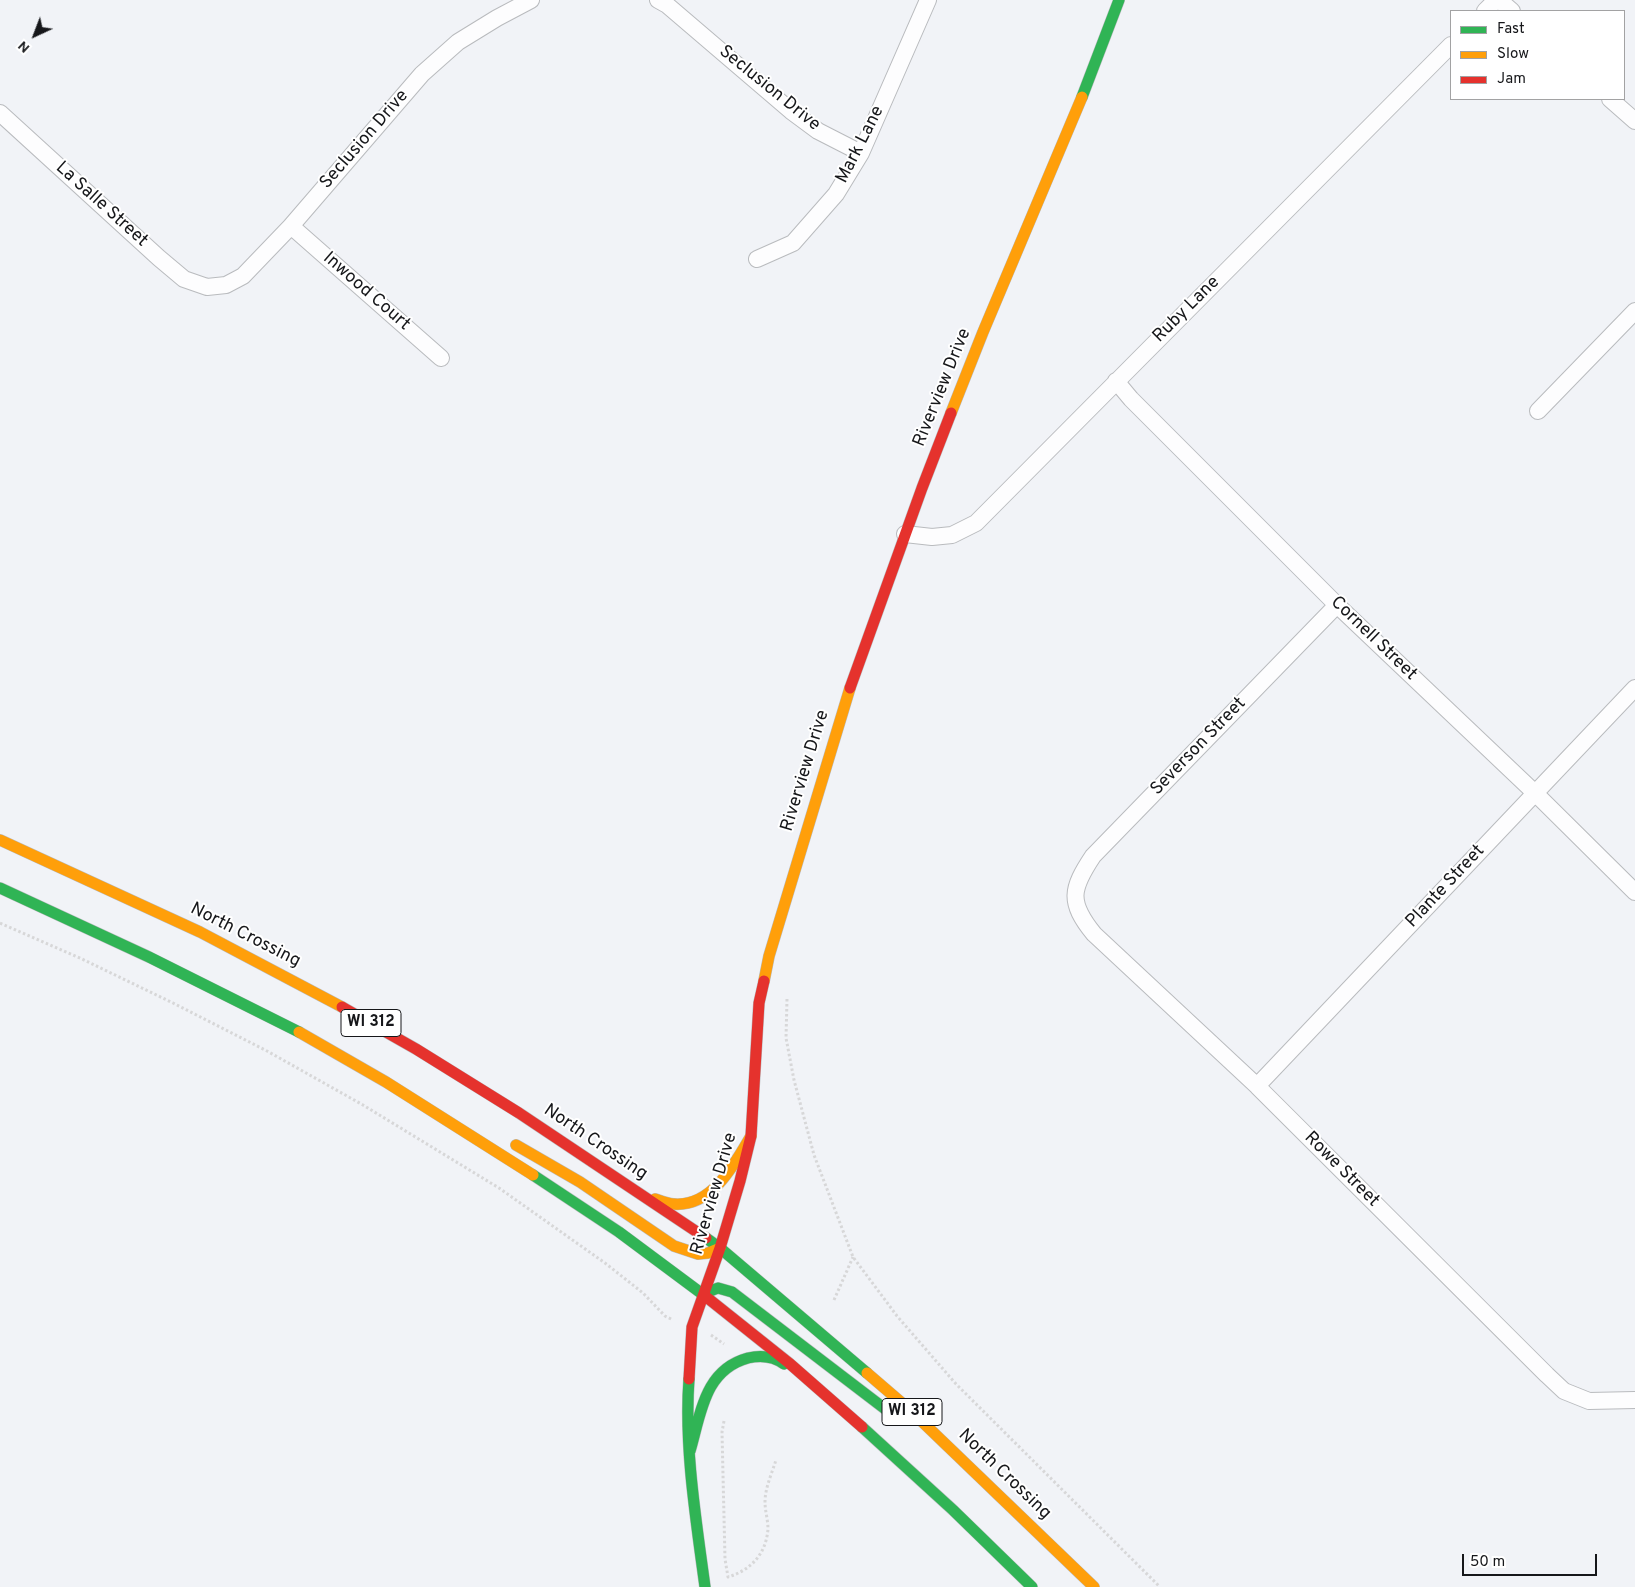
<!DOCTYPE html>
<style>
body{margin:0}
#map{position:relative;width:1635px;height:1587px;overflow:hidden;background:#f1f3f7;font-family:Overpass,sans-serif}
canvas{display:block}
.legend{position:absolute;left:1450px;top:10px;width:175px;height:90px;box-sizing:border-box;background:#fff;border:1px solid #a2a2a3;margin:0;padding:6px 9px;list-style:none;font-size:15px;color:#16171a}
.legend li{display:flex;align-items:center;gap:10px;height:25px}
.legend b{width:25px;border:1px solid #a2a2a3}
.north{position:absolute;left:10px;top:10px;width:50px;height:50px;-webkit-text-stroke:4px #fff;paint-order:stroke;rotate:223deg;font-size:14px;font-weight:700;line-height:20px;text-align:center;color:#16171a}
.north::after{content:'';display:block;margin:auto;width:18px;height:22px;background:#16171a;clip-path:polygon(50% 0,100% 100%,50% 72%,0 100%)}
.scale{position:absolute;left:1462px;top:1554px;width:135px;height:22px;box-sizing:border-box;border:2px solid #16171a;border-top:0;padding-left:6px;font-size:15px;line-height:18px;white-space:nowrap;color:#16171a;-webkit-text-stroke:4px #fff;paint-order:stroke}
</style>
<div id="map">
<canvas width="1635" height="1587"></canvas>
<ul class="legend">
<li><b style="height:6px;background:#30b455"></b>Fast</li>
<li><b style="height:6px;background:#ff9f0a"></b>Slow</li>
<li><b style="height:6px;background:#e5322d"></b>Jam</li>
</ul>
<div class="north">N</div>
<div class="scale">50 m</div>
</div>
<script>
const context = document.querySelector('canvas').getContext('2d');
context.lineJoin = 'round';
function trace(path, color, width, dash) { context.strokeStyle = color; context.lineWidth = width; context.lineCap = dash ? 'butt' : 'round'; context.setLineDash(dash || []); context.stroke(path); }
function write(font, color, halo, rows, align = 'center') {
  context.font = font + ' Overpass,sans-serif'; context.lineWidth = 4; context.setLineDash([]); context.textBaseline = 'middle'; context.strokeStyle = halo; context.fillStyle = color; for (const [text, x, y, turn = 0] of rows) {
    context.save(); context.translate(x, y); context.rotate((+turn || 0) * Math.PI / 180); context.textAlign = isNaN(turn) ? turn : align; if (halo) context.strokeText(text, 0, 0); context.fillText(text, 0, 0); context.restore();
  }
}
const path = new Path2D(`
 M0,923L82,959L173,1003L267,1051L363,1105L499,1188L605,1263L643,1293L665,1316L673,1320
 M787,999L786,1038L794,1080L814,1155L853,1257L897,1316L956,1384L1160,1587
 M834,1300L853,1257
 M711,1335L724,1344
 M724,1421L722,1432L725,1559L728,1577C751,1570 766,1554 768,1529C768,1520 765,1511 765,1502C765,1488 772,1473 776,1460`);
const street = new Path2D(`
 M658,0L667,5L791,111L818,131L861,153
 M1499,0L1512,11
 M1485,11L1496,0
 M1610,99L1635,121
 M0,113L159,258L184,279L207,287L226,285L243,276L291,226L422,74L458,42L497,18L531,0
 M291,226L441,358
 M757,259L793,243L836,194L861,153L928,0
 M1116,381L1131,399L1337,605L1535,793L1635,892
 M1538,411L1635,311
 M905,534L932,537L952,535L976,523L1451,45
 M1337,605L1093,856C1071,889 1068,902 1094,934L1257,1086L1547,1375L1564,1391L1589,1401L1635,1400
 M1257,1086L1635,688`);
const fast = new Path2D(`
 M1082,97L1119,0
 M0,888L149,957L299,1032
 M533,1175L619,1232L705,1296
 M706,1238L720,1248L867,1373
 M703,1294L718,1288L732,1292L893,1415
 M689,1379C684,1446 696,1520 705,1587
 M862,1427L953,1510L1032,1587
 M690,1451C701,1414 704,1370 748,1358C761,1355 773,1356 784,1364`);
const slow = new Path2D(`
 M951,413L983,332L1082,97
 M0,840L200,932L342,1007
 M764,981L769,956L850,688
 M299,1032L386,1082L533,1175
 M516,1145L580,1182L674,1246L698,1254L708,1253L720,1248
 M655,1199C661,1201 668,1204 674,1204C712,1207 734,1165 751,1136
 M867,1373L910,1410L1094,1587`);
const jam = new Path2D(`
 M850,688L922,488L951,413
 M342,1007L416,1049L519,1113L706,1238
 M705,1296L789,1363L862,1427
 M689,1379L692,1327L720,1248L740,1181L751,1136L759,1003L764,981`);
const shields = [
 [371,1023,60],
 [912,1412,60]
];
const shieldNames = [
 ["WI 312",371,1023],
 ["WI 312",912,1412]
];
const streetNames = [
 ["Seclusion Drive",769,89,39],
 ["Seclusion Drive",365,140,-49],
 ["Mark Lane",861,145,-63],
 ["La Salle Street",101,205,42],
 ["Inwood Court",366,292,41],
 ["Ruby Lane",1187,310,-45],
 ["Riverview Drive",943,388,-68],
 ["Cornell Street",1373,639,44],
 ["Severson Street",1199,747,-46],
 ["Riverview Drive",806,771,-73],
 ["Plante Street",1446,887,-47],
 ["North Crossing",245,936,27],
 ["North Crossing",595,1143,34],
 ["Rowe Street",1341,1170,45],
 ["Riverview Drive",715,1194,-74],
 ["North Crossing",1004,1475,44]
];
trace(street, '#b9bbbe', 18);
trace(fast, '#b9bbbe', 12);
trace(slow, '#b9bbbe', 12);
trace(jam, '#b9bbbe', 12);
trace(path, '#d7d7d8', 3, [2.5, 2.5]);
trace(street, '#fdfdfe', 16);
trace(fast, '#30b455', 11);
trace(slow, '#ff9f0a', 11);
trace(jam, '#e5322d', 11);
for (const [x, y, w] of shields) { const box = new Path2D(); box.roundRect(x - w / 2, y - 13.5, w, 27, 4); context.fillStyle = '#fff'; context.fill(box); trace(box, '#16171a', 1); }
write('bold 16px', '#16171a', null, shieldNames);
write('18px', '#16171a', '#fff', streetNames);
</script>
